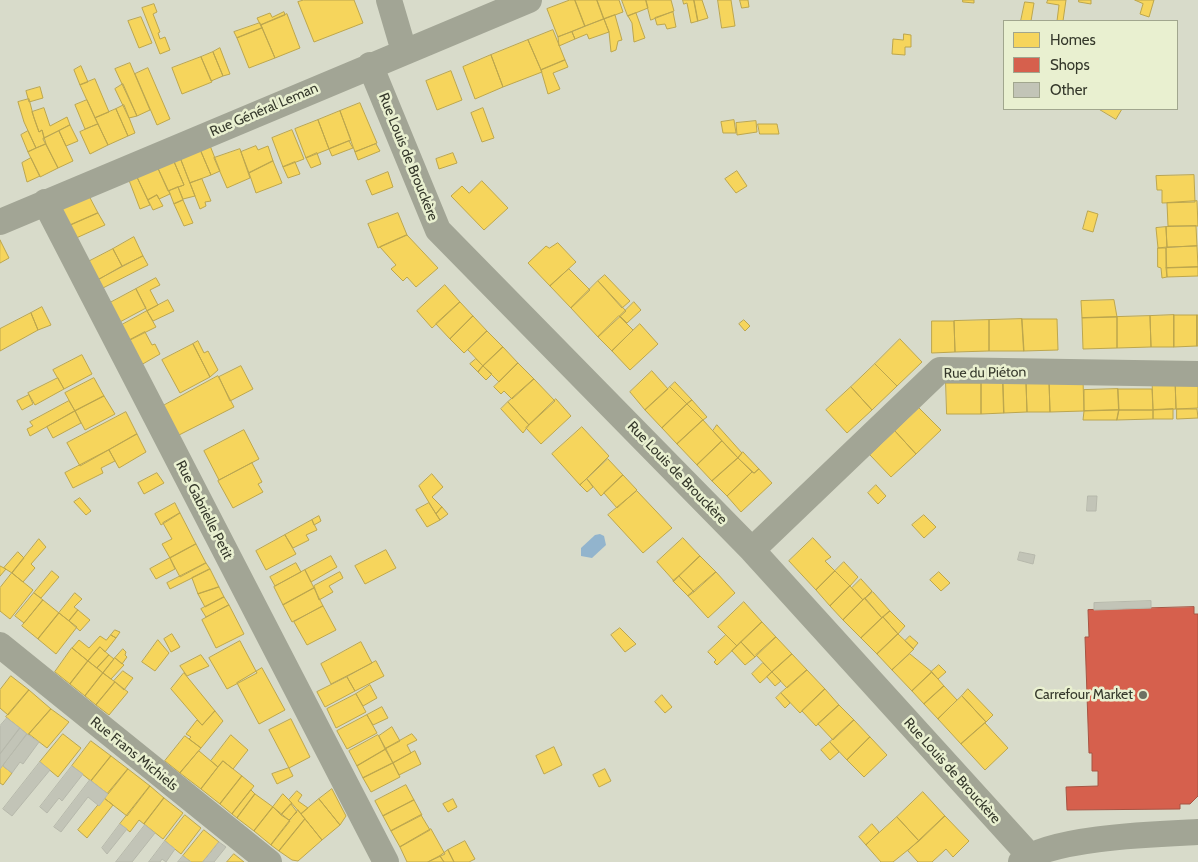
<!DOCTYPE html>
<meta charset="utf-8">
<style>
body{margin:0}
#map{position:relative;width:1198px;height:862px;overflow:hidden;background:#d8dbca;font-family:Cabin,sans-serif}
canvas{display:block}
.legend{position:absolute;left:1003px;top:20px;width:175px;height:90px;box-sizing:border-box;background:#e9f0d0;border:1px solid #a1a68e;margin:0;padding:6px 9px;list-style:none;font-size:15px;color:#35382b}
.legend li{display:flex;align-items:center;gap:10px;height:25px}
.legend b{width:25px;border:1px solid #a1a68e}
</style>
<div id="map">
<canvas width="1198" height="862"></canvas>
<ul class="legend">
<li><b style="height:14px;background:#f6d55c"></b>Homes</li>
<li><b style="height:14px;background:#d6604d"></b>Shops</li>
<li><b style="height:14px;background:#c2c4b7"></b>Other</li>
</ul>
</div>
<script>
const context = document.querySelector('canvas').getContext('2d');
context.lineJoin = 'round';
function paint(path, color) { context.fillStyle = color; context.fill(path, 'evenodd'); }
function trace(path, color, width, dash) { context.strokeStyle = color; context.lineWidth = width; context.lineCap = dash ? 'butt' : 'round'; context.setLineDash(dash || []); context.stroke(path); }
function write(font, color, halo, rows, align = 'center') {
  context.font = font + ' Cabin,sans-serif'; context.lineWidth = 5; context.setLineDash([]); context.textBaseline = 'middle'; context.strokeStyle = halo; context.fillStyle = color; for (const [text, x, y, turn = 0] of rows) {
    context.save(); context.translate(x, y); context.rotate((+turn || 0) * Math.PI / 180); context.textAlign = isNaN(turn) ? turn : align; if (halo) context.strokeText(text, 0, 0); context.fillText(text, 0, 0); context.restore();
  }
}
const water = new Path2D(`
 M600,534L604,536L606,545L592,558L581,556V548L595,535Z`);
const homes = new Path2D(`
 M304,0H354L363,23L314,42L298,2Z
 M570,0H575L585,26L558,37L547,9Z
 M575,0H597L604,19L585,26Z
 M597,0H619L623,12L604,19Z
 M622,0H646L648,8L628,16Z
 M646,0H671L674,11L651,20Z
 M683,0H694L698,21L691,23L687,3L684,4Z
 M694,0H702L708,18L698,21Z
 M718,0H731L735,26L722,28Z
 M740,0H748L749,7L742,8Z
 M963,0H974V3L963,2Z
 M1048,0H1066L1063,21H1057L1059,5L1047,3Z
 M1079,0H1091V4L1079,2Z
 M1135,0H1154L1149,17L1140,14L1143,4Z
 M1025,2L1034,3L1031,21H1021Z
 M154,4L157,12L153,14L160,32L158,33L160,39L165,37L170,50L160,54L142,8Z
 M284,12L285,15L261,25L262,28L257,18L270,13L272,17Z
 M673,12L676,27L667,29L665,24L657,25L655,18Z
 M636,13L645,38L634,42L632,23L628,16Z
 M287,14L300,48L275,58L261,25Z
 M615,15L622,40L618,41L616,50L611,52L609,32L604,19Z
 M141,17L152,43L139,48L128,21Z
 M604,19L609,32L589,39L587,34L575,39L572,32Z
 M260,23L262,28L237,38L234,32Z
 M262,28L275,58L249,68L237,38Z
 M553,30L565,60L541,70L528,40Z
 M572,32L575,39L559,46L558,37Z
 M904,34L911,35V47H905V55L892,54L893,39L903,40Z
 M528,40L542,72L503,87L491,55Z
 M220,48L230,74L223,76L213,52Z
 M213,52L223,76L211,81L201,57Z
 M491,55L503,87L475,99L463,67Z
 M201,57L212,82L182,94L172,68Z
 M565,60L568,67L553,73L560,89L548,94L541,70Z
 M130,63L150,110L137,116L115,69Z
 M81,66L88,82L80,85L74,70Z
 M148,68L170,119L157,125L135,74Z
 M451,71L462,100L437,110L426,81Z
 M95,79L109,112L95,118L80,85Z
 M123,84L137,116L129,118L115,89Z
 M40,87L43,98L29,102L26,91Z
 M29,99L34,118L39,132L42,130L46,144L36,148L24,122L18,102Z
 M87,100L98,124L85,129L75,105Z
 M360,103L377,143L355,152L340,111Z
 M124,105L135,133L128,136L116,109Z
 M44,108L50,126L67,117L70,125L44,138L42,130L39,132L32,112Z
 M483,108L494,138L482,142L471,113Z
 M116,109L128,136L108,145L95,118Z
 M1099,109H1122L1116,119Z
 M340,111L351,140L329,149L318,120Z
 M318,120L329,149L306,158L295,129Z
 M734,120L736,133H723L721,122Z
 M756,121L757,132L737,135L736,123Z
 M98,124L108,145L90,154L80,132Z
 M758,124H777L779,134H760Z
 M70,125L78,141L66,146L59,131Z
 M292,130L304,159L283,167L272,138Z
 M28,131L36,148L28,152L21,135Z
 M59,131L73,161L58,168L43,139Z
 M349,141L353,148L332,156L329,149Z
 M209,143L220,171L211,175L199,147Z
 M46,144L58,168L40,177L28,152Z
 M376,144L380,151L358,160L355,152Z
 M256,146L258,150L268,146L273,161L249,173L241,152Z
 M199,147L211,175L190,183L179,155Z
 M240,149L250,178L227,188L214,158Z
 M317,153L321,164L311,168L306,158Z
 M453,153L457,163L439,169L436,159Z
 M179,155L195,196L183,199L178,187L184,185L172,157Z
 M172,157L184,185L168,191L156,164Z
 M31,158L40,176L27,182L22,163Z
 M273,161L282,183L256,193L249,173Z
 M295,162L300,174L288,178L283,167Z
 M156,164L170,194L159,199L157,195L148,200L135,173Z
 M737,171L747,186L736,193L725,179Z
 M388,172L393,187L372,195L366,181Z
 M135,173L150,205L140,209L127,175Z
 M1194,175L1195,202L1162,203V190H1157L1156,176Z
 M202,179L211,201L205,202L206,206L200,209L190,183Z
 M482,181L508,208L484,230L451,196L462,186L469,193Z
 M178,187L183,200L174,204L169,191Z
 M88,194L98,213L66,227L61,207Z
 M157,195L163,206L153,210L148,200Z
 M183,200L193,223L184,226L174,204Z
 M1197,201L1198,226H1168L1167,203Z
 M1088,211L1098,214L1093,232L1083,229Z
 M98,213L105,225L74,239L66,227Z
 M398,213L407,235L378,248L368,224Z
 M1196,226L1197,246L1167,247L1166,227Z
 M1166,227L1167,247L1158,248L1156,228Z
 M407,235L438,268L416,287L407,277L403,281L391,269L396,265L380,247Z
 M134,237L143,256L122,266L113,249Z
 M0,240L9,258L0,263Z
 M558,243L576,262L550,286L528,263L546,246L549,248Z
 M1197,246L1198,267L1166,268V248Z
 M1158,248H1166L1167,277L1162,278L1161,268L1158,267Z
 M113,249L122,266L96,281L86,263Z
 M143,256L148,265L99,290L96,281Z
 M1198,267V276L1167,277L1166,268Z
 M569,269L590,290L571,308L550,286Z
 M605,275L630,301L622,308L598,281Z
 M156,278L160,285L150,290L158,305L147,311L136,289Z
 M598,281L626,311L598,337L571,308Z
 M445,285L460,302L432,328L417,311Z
 M136,289L146,308L118,323L108,304Z
 M168,300L174,311L153,321L147,311Z
 M1114,300L1117,317L1082,318L1081,301Z
 M460,302L473,316L450,339L436,324Z
 M634,302L641,310L627,323L620,316Z
 M42,307L51,325L38,330L31,313Z
 M147,311L156,327L128,341L120,326Z
 M31,313L38,330L0,351V329Z
 M1174,315H1197V346L1174,347Z
 M1174,315V347H1151L1150,316Z
 M1197,315H1198V346H1197Z
 M473,316L487,331L464,353L450,339Z
 M619,316L633,330L612,351L598,337Z
 M1150,316L1151,347L1117,348V317Z
 M1117,317V348L1083,349L1082,318Z
 M1022,319H1057L1058,350L1024,351Z
 M1022,319L1024,351H989V320Z
 M744,320L750,326L745,331L739,324Z
 M989,320V351L955,352L954,321Z
 M932,321H954L955,352L932,353Z
 M640,324L658,344L630,370L612,351Z
 M487,331L503,347L483,366L468,350Z
 M145,332L152,345L155,344L160,354L141,365L128,341Z
 M900,339L922,362L897,386L875,364Z
 M198,341L204,353L208,351L218,370L210,377L193,344Z
 M193,344L210,377L180,393L162,360Z
 M503,347L518,363L499,382L483,366Z
 M82,355L92,374L64,389L53,370Z
 M476,359L483,366L478,372L470,364Z
 M518,363L534,379L512,399L504,391L501,394L494,387Z
 M875,364L897,386L872,410L851,387Z
 M241,366L253,389L230,401L219,377Z
 M483,366L492,374L486,380L478,372Z
 M652,371L668,389L645,410L630,392Z
 M218,376L234,407L179,435L163,406Z
 M1198,377V408L1176,409L1175,378Z
 M58,378L64,389L35,405L28,393Z
 M94,378L104,396L75,411L65,393Z
 M1175,378L1176,409L1153,410L1152,379Z
 M534,379L555,401L529,425L508,402Z
 M1083,380L1084,411L1050,412L1049,381Z
 M1049,381L1050,412H1027L1026,382Z
 M675,382L692,400L687,404L670,387Z
 M1003,382H1026L1027,412L1004,413Z
 M1003,382L1004,413L981,414V383Z
 M946,383H981V414H947Z
 M670,387L687,404L662,428L645,410Z
 M851,387L872,410L847,433L826,410Z
 M1118,389H1152L1153,410H1119Z
 M1118,389L1119,410L1084,411V390Z
 M29,395L33,404L22,410L17,401Z
 M104,396L115,414L85,430L75,411Z
 M556,399L571,416L541,444L526,428Z
 M692,400L707,417L703,420L687,404Z
 M69,401L75,411L30,436L27,429L33,426L30,422Z
 M508,402L529,425L523,433L501,409Z
 M687,404L703,420L677,444L662,428Z
 M919,408L941,430L916,454L895,431Z
 M1173,409V419H1153V410Z
 M1177,409H1197L1198,418L1177,419Z
 M1119,410H1153V419L1117,420Z
 M1119,410L1117,420H1083L1084,411Z
 M75,411L81,423L53,438L47,427Z
 M126,412L137,434L80,466L67,443Z
 M703,420L722,441L697,465L677,444Z
 M717,425L742,453L738,458L713,431Z
 M582,427L609,456L580,485L552,454Z
 M244,430L259,459L219,480L204,451Z
 M895,431L916,454L891,477L870,455Z
 M137,434L146,452L119,468L109,450Z
 M722,441L738,458L712,481L697,465Z
 M109,450L115,461L101,468L103,473L73,488L65,473Z
 M743,452L759,469L754,473L738,458Z
 M738,458L752,472L727,496L712,481Z
 M608,459L623,475L601,496L587,479Z
 M252,463L262,482L258,484L263,492L233,508L218,481Z
 M759,469L772,483L741,512L727,496L752,472L754,473Z
 M157,473L164,483L144,494L138,483Z
 M432,474L443,487L432,497L442,507L436,514L419,486Z
 M623,475L637,490L617,508L604,493Z
 M587,479L593,487L587,492L580,485Z
 M876,485L886,496L878,504L868,493Z
 M637,491L672,528L643,553L608,515Z
 M80,498L91,511L86,515L74,502Z
 M175,503L180,513L161,525L155,514Z
 M429,503L440,520L427,527L416,510Z
 M442,507L448,514L440,520L436,514Z
 M180,513L196,544L170,558L162,544L172,539L163,523Z
 M924,515L936,527L924,538L912,525Z
 M319,516L321,521L314,525L312,520Z
 M312,520L317,530L306,535L309,540L293,548L285,535Z
 M285,535L296,554L266,570L256,551Z
 M683,538L700,556L674,581L657,562Z
 M813,538L831,557L825,561L835,571L816,590L789,561Z
 M39,539L46,547L31,564L35,568L23,582L12,573Z
 M196,544L206,563L180,577L170,558Z
 M386,550L396,568L365,584L355,566Z
 M18,552L24,558L12,573L4,568Z
 M331,556L337,567L311,582L305,570Z
 M700,556L716,572L694,592L679,576Z
 M170,558L175,569L156,579L150,569Z
 M844,562L858,577L850,586L835,571Z
 M206,563L210,569L170,589L167,583Z
 M296,563L301,572L275,586L270,577Z
 M0,566L6,569L0,576Z
 M210,569L219,587L198,594L192,578Z
 M305,570L314,588L283,605L274,587Z
 M52,571L59,577L41,598L34,593Z
 M835,571L850,586L830,606L816,590Z
 M340,572L343,578L329,586L333,592L319,600L314,586Z
 M716,572L735,593L708,618L688,596Z
 M939,572L950,583L941,591L930,580Z
 M12,573L33,590L10,619L0,611V588Z
 M679,576L694,592L688,596L673,581Z
 M861,579L872,591L863,600L852,588Z
 M850,586L863,600L843,620L830,606Z
 M219,587L224,597L205,607L198,594Z
 M314,588L323,606L292,622L283,605Z
 M873,592L890,611L882,618L865,599Z
 M34,593L43,600L24,623L15,616Z
 M75,593L82,599L74,607L78,610L69,621L59,613Z
 M224,597L229,605L206,617L201,609Z
 M865,598L882,618L861,638L843,620Z
 M43,600L59,613L38,639L22,626Z
 M744,602L762,622L737,646L718,627Z
 M229,605L244,634L216,648L202,620Z
 M323,606L336,630L307,645L294,622Z
 M78,610L90,620L80,631L69,621Z
 M890,611L905,626L898,634L883,617Z
 M59,613L77,627L56,654L38,639Z
 M883,617L898,634L877,654L861,638Z
 M762,622L776,637L755,657L741,642Z
 M620,628L636,644L625,652L611,635Z
 M115,630L120,632L116,638L111,635Z
 M172,634L180,647L171,652L164,639Z
 M898,634L914,649L892,670L877,654Z
 M111,635L116,638L105,652L100,647L88,661L72,648L79,640L89,648L100,636L106,640Z
 M726,635L737,646L717,665L714,662L716,660L708,652Z
 M910,636L918,643L913,649L905,641Z
 M776,637L792,654L772,672L756,655Z
 M158,640L169,653L155,671L142,662Z
 M240,641L257,673L227,689L209,658Z
 M361,642L372,663L331,684L321,664Z
 M741,642L755,657L745,665L732,651Z
 M100,647L109,655L97,668L88,661Z
 M72,648L88,661L70,684L55,672Z
 M123,649L126,652L125,655L127,657L122,664L115,658Z
 M792,654L807,670L787,688L772,672Z
 M910,654L932,672L912,691L892,670Z
 M109,655L114,659L103,673L97,668Z
 M201,655L209,666L187,676L180,666Z
 M115,658L124,665L111,679L103,673Z
 M88,661L103,673L85,696L70,684Z
 M376,661L384,676L355,691L347,677Z
 M763,663L772,672L760,683L752,674Z
 M939,665L946,672L938,679L931,672Z
 M262,668L285,710L259,724L237,683Z
 M807,670L825,689L800,713L781,693Z
 M123,671L133,678L124,690L114,681Z
 M772,672L781,681L775,686L767,677Z
 M932,672L944,686L924,704L912,691Z
 M103,673L115,682L96,705L85,696Z
 M184,673L215,711L202,725L171,689Z
 M11,676L29,690L8,715L0,708V690Z
 M347,677L355,691L325,707L317,692Z
 M115,682L128,692L109,715L96,705Z
 M370,685L377,698L363,706L356,694Z
 M944,686L957,700L938,719L924,704Z
 M825,689L839,705L816,726L802,711Z
 M968,689L993,715L986,722L962,696Z
 M29,690L51,709L28,735L6,717Z
 M781,693L790,703L785,708L776,698Z
 M356,694L366,712L336,728L327,709Z
 M662,695L672,707L665,713L655,702Z
 M962,696L986,722L961,744L938,719Z
 M839,705L854,720L833,740L818,724Z
 M382,707L388,718L373,725L367,715Z
 M51,709L69,722L47,748L29,734Z
 M215,711L223,721L201,748L189,739L191,737L186,734L197,720L202,725Z
 M367,715L377,733L347,749L337,731Z
 M291,719L310,757L289,768L269,730Z
 M854,720L870,737L847,760L830,742Z
 M985,723L1008,748L985,770L961,744Z
 M392,727L400,741L385,749L379,736Z
 M63,734L81,748L58,777L40,762Z
 M412,734L417,740L407,745L411,753L393,763L385,749Z
 M231,735L248,750L233,769L223,761L218,767L211,761Z
 M378,735L386,749L357,766L349,751Z
 M185,736L201,748L180,773L165,761Z
 M870,737L887,755L864,777L847,760Z
 M91,741L111,756L91,781L72,766Z
 M830,742L839,752L830,760L821,750Z
 M554,747L562,765L544,774L536,756Z
 M386,749L393,763L363,778L357,766Z
 M199,751L218,767L201,789L180,773Z
 M415,751L421,764L399,775L393,763Z
 M111,756L128,769L108,794L91,781Z
 M223,761L242,776L220,804L201,789Z
 M5,762L3,766L12,773L3,785L0,783V769Z
 M393,763L400,777L371,792L363,778Z
 M289,768L293,776L277,784L272,774Z
 M128,769L150,786L127,816L104,798Z
 M605,769L611,781L599,787L593,775Z
 M242,776L254,786L232,814L220,804Z
 M406,785L414,800L383,816L375,801Z
 M150,786L164,798L144,824L139,820L130,832L120,824Z
 M332,789L346,816L340,825L319,799Z
 M251,790L255,794L237,818L232,814Z
 M297,791L302,795L298,801L308,808L301,814L289,800Z
 M923,792L945,816L919,841L897,817Z
 M255,794L273,807L254,831L237,818Z
 M283,794L292,803L281,815L273,807Z
 M104,798L113,805L87,838L78,830Z
 M164,798L183,813L163,839L144,824Z
 M319,799L340,825L322,840L301,814Z
 M453,799L457,807L448,812L443,804Z
 M414,800L422,815L391,831L383,816Z
 M291,804L297,812L289,820L281,815Z
 M273,807L290,821L271,845L254,831Z
 M298,810L305,819L279,851L271,845Z
 M185,815L201,828L181,854L165,841Z
 M421,815L430,830L400,847L391,831Z
 M945,816L969,841L953,857L946,849L932,862H918L908,851Z
 M897,817L919,841L893,862H881L866,845Z
 M305,819L322,840L298,861L292,860L279,851Z
 M872,824L879,832L866,845L859,837Z
 M431,829L445,854L428,862H407L400,847Z
 M204,830L219,842L203,862H191L183,856Z
 M465,841L475,859L469,862H454L448,850Z
 M448,850L454,862H444L440,856Z
 M234,854L244,862H227Z
 M440,856L444,862H428Z`);
const shops = new Path2D(`
 M1194,607V614H1198V796L1190,804H1180V809L1067,810L1066,787L1098,786V771H1092V753H1089L1085,637H1089L1088,610Z`);
const building = new Path2D(`
 M1088,496H1097L1096,511H1087Z
 M1020,552L1035,555L1033,564L1018,560Z
 M1151,601V608L1094,610V603Z
 M7,718L20,728L0,754V726Z
 M20,728L27,734L0,769V754Z
 M27,734L39,742L23,764L20,762L12,773L3,766Z
 M40,762L50,770L12,816L3,809Z
 M72,766L83,774L62,801L59,798L47,813L40,807Z
 M90,780L108,794L99,806L88,797L61,832L54,827Z
 M120,824L127,829L107,854L102,848Z
 M145,825L155,833L132,862H116Z
 M165,841L175,849L166,862L162,859L160,862H149Z
 M219,842L226,847L214,862H203Z
 M183,856L191,862H178Z`);
const minor = new Path2D(`
 M389,0L404,51
 M370,65L438,230L752,550L1029,855
 M45,202L386,862
 M0,222L529,0
 M752,550L940,370L1198,374
 M0,645L269,862
 M1021,862C1051,837 1157,834 1198,832`);
const markers = [
 [1143,695,5,"#6e7163"]
];
const streetNames = [
 ["Rue Général Leman",264,110,-23],
 ["Rue Louis de Brouckère",408,157,68],
 ["Rue du Piéton",985,373,-1],
 ["Rue Louis de Brouckère",677,473,46],
 ["Rue Gabrielle Petit",204,510,63],
 ["Rue Frans Michiels",134,754,39],
 ["Rue Louis de Brouckère",952,771,48]
];
const poiNames = [
 ["Carrefour Market",1133,695]
];
paint(water, '#92b4cd');
paint(homes, '#f6d55c');
trace(homes, '#bca64d', 1);
paint(shops, '#d6604d');
trace(shops, '#a65443', 1);
paint(building, '#c2c4b7');
trace(building, '#b6b8ab', 1);
trace(minor, '#a2a595', 26);
for (const [x, y, r, color] of markers) { const dot = new Path2D(); dot.arc(x, y, r, 0, 2 * Math.PI); context.fillStyle = color; context.fill(dot); trace(dot, '#e9f0d0', 2); }
write('14px', '#35382b', '#e9f0d0', streetNames);
write('14px', '#35382b', '#e9f0d0', poiNames, 'right');
</script>
